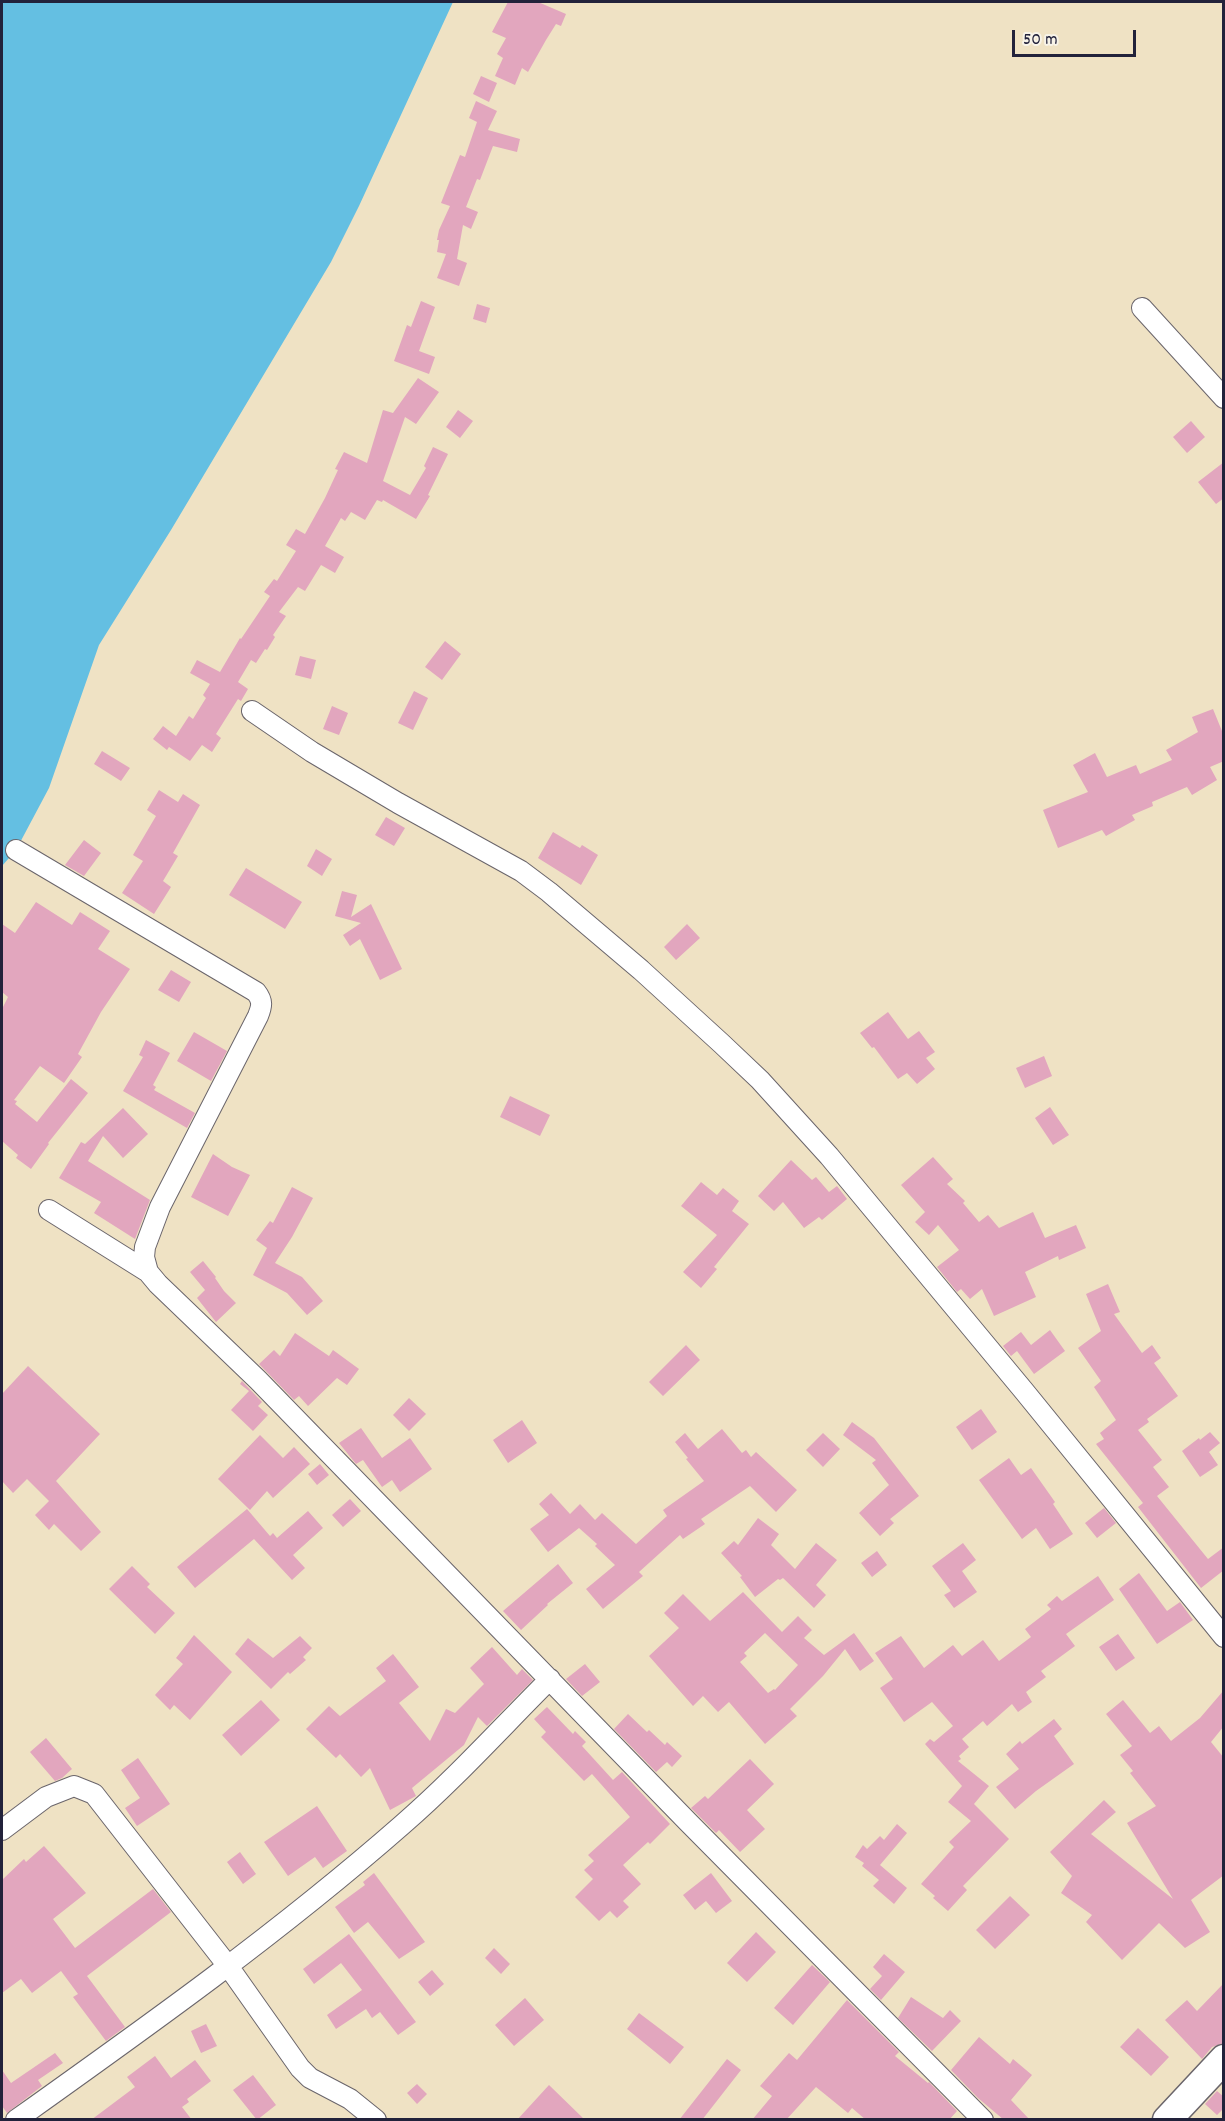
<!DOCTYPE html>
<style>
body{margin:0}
#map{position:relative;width:1225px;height:2121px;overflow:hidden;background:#efe2c4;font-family:Dekko,sans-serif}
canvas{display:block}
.frame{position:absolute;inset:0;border:3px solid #22223b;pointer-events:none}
.scale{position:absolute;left:1012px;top:30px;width:124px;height:27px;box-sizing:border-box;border:3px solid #22223b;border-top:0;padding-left:8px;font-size:18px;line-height:21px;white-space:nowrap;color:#22223b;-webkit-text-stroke:4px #f7f3e8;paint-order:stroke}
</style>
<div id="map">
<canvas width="1225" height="2121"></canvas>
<div class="frame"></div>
<div class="scale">50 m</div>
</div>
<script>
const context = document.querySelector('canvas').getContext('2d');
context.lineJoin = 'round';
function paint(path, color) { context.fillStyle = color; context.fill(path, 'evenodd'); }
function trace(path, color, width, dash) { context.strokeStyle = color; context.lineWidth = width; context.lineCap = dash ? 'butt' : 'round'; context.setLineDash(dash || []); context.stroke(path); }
const water = new Path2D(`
 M2,2H453L359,206L331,262L171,530L99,645L49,788L16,850L2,866Z`);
const building = new Path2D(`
 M508,2H538L566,14L561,26L556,24L546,40L528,72L522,68L515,85L495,76L503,58L497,54L506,38L492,32Z
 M481,76L497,83L489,102L473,94Z
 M476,101L497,111L488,130L520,139L517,152L493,146L480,180L477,179L466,207L478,212L471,229L463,225L457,259L467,263L459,286L437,278L446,254L437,252L439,240H437L439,230L450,206L441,203L460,155L465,157L477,122L469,118Z
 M421,301L435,307L419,351L435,357L429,374L394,361L407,325L411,327Z
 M477,304L490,308L486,323L473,319Z
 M418,378L439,392L416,424L405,417L383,481L410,495L426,468L424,466L433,447L448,454L428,495L430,496L416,519L383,500L382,502L377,500L365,520L351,512L345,521L341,518L325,546L344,557L335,573L321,565L305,591L298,587L279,612L286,616L273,635L275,637L267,650L265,649L256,663L251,660L238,682L248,689L241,701L238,699L216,734L221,738L212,752L202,745L190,761L169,747L167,750L153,739L163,726L176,736L189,716L193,719L206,698L203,695L210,684L190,673L197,660L220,672L240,638L241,639L270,596L264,592L274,579L277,581L296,551L286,545L296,529L305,534L325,498L338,470L335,469L344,452L367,463L383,410L393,413Z
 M458,410L473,421L460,438L446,427Z
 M1191,421L1205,437L1187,453L1173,437Z
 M1224,462V498L1216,504L1198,482Z
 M445,641L461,654L442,680L425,667Z
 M300,656L316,660L311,679L295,675Z
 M414,691L428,698L413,730L398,723Z
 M332,706L348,713L339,735L323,729Z
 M1213,709L1224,736V761L1210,767L1217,780L1192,795L1187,787L1152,802L1153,806L1132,815L1135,820L1106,836L1102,830L1058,848L1043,810L1088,792L1073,765L1095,753L1107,777L1136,765L1140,774L1172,760L1166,750L1198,732L1192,717Z
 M102,751L130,768L121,781L94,764Z
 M159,790L178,802L183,794L200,805L173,853L178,856L163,881L171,887L154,914L122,893L143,861L133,855L156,816L147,810Z
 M386,817L405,828L394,846L375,835Z
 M553,832L580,848L582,845L598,855L581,885L538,858Z
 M84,840L101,853L84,876L65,865Z
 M316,849L332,859L322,876L307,866Z
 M246,868L302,902L285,929L229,895Z
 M342,891L357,895L351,917L371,904L402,969L380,980L360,939L350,946L343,935L361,923L335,916Z
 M36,902L72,925L80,912L110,931L98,949L130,969L101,1012L78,1054L82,1057L64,1083L40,1066L14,1100L17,1101L15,1104L37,1122L71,1079L88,1093L48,1143L49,1144L31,1169L16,1158L18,1155L2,1141V1009L8,997L2,992V924L15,933Z
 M687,924L700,938L676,960L664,947Z
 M171,970L191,982L179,1002L158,990Z
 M888,1012L908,1039L919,1031L935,1052L926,1058L935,1069L917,1084L907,1073L898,1079L874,1047L872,1048L860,1033Z
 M194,1032L227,1051L211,1081L177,1061Z
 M146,1040L170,1053L153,1085L156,1087L154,1090L195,1113L187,1128L123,1091L143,1057L139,1055Z
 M1044,1056L1052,1076L1025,1088L1016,1068Z
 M510,1096L550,1115L540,1136L500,1117Z
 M1050,1107L1069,1135L1053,1145L1035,1118Z
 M123,1108L148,1134L123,1158L103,1136L88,1161L150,1200L135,1239L94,1213L101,1202L59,1178L81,1142L85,1144Z
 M213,1154L232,1167L250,1175L228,1216L191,1197Z
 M933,1157L953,1179L947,1184L965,1201L963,1203L979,1222L988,1215L999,1228L1033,1212L1045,1238L1076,1225L1086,1248L1059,1260L1058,1256L1025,1272L1036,1297L994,1316L982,1289L970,1299L961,1289L957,1292L937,1267L959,1250L938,1225L929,1235L915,1222L925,1212L901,1185Z
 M791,1160L812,1180L816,1177L829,1192L837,1186L847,1199L822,1220L819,1217L804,1228L783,1202L774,1211L758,1196Z
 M701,1182L717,1195L723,1188L739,1201L732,1211L749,1224L714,1267L717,1269L701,1288L683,1272L717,1235L681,1206Z
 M292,1187L313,1198L292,1237L275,1263L302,1277L323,1301L307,1315L287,1293L253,1275L267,1248L256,1240L270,1221L273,1223Z
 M203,1261L216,1277L215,1278L224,1291L236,1303L216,1322L197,1298L205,1290L190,1272Z
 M1108,1284L1120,1312L1114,1314L1142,1353L1152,1345L1161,1358L1154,1363L1178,1396L1147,1419L1149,1422L1138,1430L1162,1460L1153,1467L1169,1487L1157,1496L1208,1559L1224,1547V1570L1201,1588L1138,1507L1143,1503L1096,1444L1104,1439L1100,1433L1116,1420L1094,1387L1101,1381L1078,1348L1101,1331L1086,1294Z
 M1050,1330L1065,1351L1034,1374L1017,1351L1011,1356L1003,1346L1021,1332L1031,1345Z
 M295,1333L329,1356L333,1350L359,1369L347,1385L337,1378L308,1406L299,1396L294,1400L259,1364L274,1350L280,1356Z
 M686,1345L700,1360L663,1396L649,1382Z
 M28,1366L100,1434L56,1481L101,1532L81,1551L54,1524L49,1530L35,1515L49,1501L27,1479L13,1493L2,1481V1394Z
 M242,1381L262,1402L258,1406L268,1415L253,1431L231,1410L249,1391L240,1384Z
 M409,1398L426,1414L409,1431L393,1415Z
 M981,1409L997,1432L972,1450L956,1427Z
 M522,1420L537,1443L508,1463L493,1440Z
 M852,1422L874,1438L919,1496L890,1519L894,1523L880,1536L859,1513L889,1485L872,1463L876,1460L843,1435Z
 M361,1428L382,1458L410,1438L432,1469L400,1492L392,1480L382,1487L363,1460L356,1464L339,1443Z
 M722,1429L742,1453L746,1450L751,1457L756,1452L797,1490L776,1512L750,1486L701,1519L705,1524L683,1539L680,1535L639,1572L643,1576L603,1609L586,1589L615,1565L595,1546L597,1544L579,1528L548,1552L530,1529L549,1515L539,1504L551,1493L570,1514L580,1504L595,1520L602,1513L636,1544L667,1516L663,1510L704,1481L686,1459L688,1458L675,1442L685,1433L698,1449Z
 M1210,1432L1220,1443L1209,1452L1218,1465L1200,1477L1182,1451L1199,1438L1200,1440Z
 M823,1433L840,1449L823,1467L806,1450Z
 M260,1435L283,1458L294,1447L310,1464L273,1498L267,1491L250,1510L218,1479Z
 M1009,1458L1021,1475L1031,1468L1055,1502L1053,1504L1073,1534L1050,1549L1036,1528L1022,1539L979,1480Z
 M320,1464L329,1475L317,1485L308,1474Z
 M350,1499L361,1511L343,1527L332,1515Z
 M1104,1508L1116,1523L1097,1538L1085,1523Z
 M247,1509L270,1536L273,1533L277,1538L308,1511L323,1528L293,1555L305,1568L292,1580L254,1539L195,1588L177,1567Z
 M758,1518L779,1534L771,1545L795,1569L816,1543L837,1560L816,1585L826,1595L814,1608L783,1578L780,1580L778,1579L755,1597L740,1577L742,1576L721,1553L734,1541L738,1545Z
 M963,1543L976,1560L962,1571L977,1592L954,1608L944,1595L951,1591L932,1566Z
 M877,1551L887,1565L872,1577L861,1563Z
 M558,1564L573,1583L547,1604L548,1605L521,1630L503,1611Z
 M132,1566L150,1584L147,1587L175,1613L155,1634L109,1589Z
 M1139,1573L1167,1611L1180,1602L1193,1620L1157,1644L1119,1589Z
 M1098,1576L1114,1600L1066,1634L1075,1646L1041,1671L1046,1677L1026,1692L1032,1702L1018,1712L1012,1704L987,1726L983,1721L962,1739L969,1747L959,1756L961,1759L958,1761L989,1786L974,1804L1009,1839L963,1886L967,1890L948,1911L933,1898L935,1896L921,1884L954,1847L949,1842L971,1821L948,1802L962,1786L925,1744L930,1739L934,1742L953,1726L932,1702L904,1722L880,1688L893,1679L875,1653L901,1636L924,1668L953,1645L962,1656L983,1640L999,1661L1031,1637L1025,1629L1051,1609L1047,1605L1057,1596L1062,1601Z
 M743,1592L782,1632L798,1616L812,1630L804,1638L824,1655L854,1633L874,1661L860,1671L845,1649L823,1676L790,1709L797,1716L765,1744L729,1702L718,1712L703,1696L693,1706L649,1656L679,1628L664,1613L683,1594L710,1621ZM765,1633L798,1665L775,1690L774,1689L768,1693L740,1662L747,1656L744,1653Z
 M1118,1634L1135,1658L1116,1671L1099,1647Z
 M194,1635L232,1672L190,1720L174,1705L170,1710L155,1695L183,1664L176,1658Z
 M300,1636L312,1648L303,1657L306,1660L290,1674L288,1672L271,1689L235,1654L248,1638L273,1658Z
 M492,1647L517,1675L522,1669L533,1680L487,1726L478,1717L464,1745L412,1788L416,1796L390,1810L370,1768L361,1777L340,1754L336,1758L306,1729L329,1706L340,1716L386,1681L376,1668L393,1654L419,1687L399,1703L430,1741L446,1709L455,1713L484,1684L470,1668Z
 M585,1664L600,1682L582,1696L566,1679Z
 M1224,1690V1726L1211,1742L1224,1758V1875L1191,1900L1210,1932L1185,1948L1159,1923L1122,1960L1086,1922L1092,1915L1061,1893L1072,1876L1050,1852L1104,1800L1116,1812L1091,1834L1173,1899L1127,1823L1156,1806L1130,1773L1133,1771L1120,1755L1132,1746L1106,1714L1123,1700L1150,1733L1159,1726L1171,1741L1200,1718Z
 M261,1700L280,1720L241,1756L222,1735Z
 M547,1707L573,1734L575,1731L586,1742L582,1746L613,1780L622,1772L670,1824L650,1844L648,1842L623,1865L641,1884L623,1901L629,1907L617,1918L610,1911L599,1921L575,1897L593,1879L584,1870L594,1861L588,1855L630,1817L592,1774L584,1781L541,1737L546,1732L534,1719Z
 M628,1714L647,1732L649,1730L665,1745L667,1742L682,1756L672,1767L667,1762L656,1772L614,1729Z
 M1054,1719L1062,1729L1054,1736L1074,1764L1036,1791L1015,1809L996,1787L1019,1769L1006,1754L1020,1741L1022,1744Z
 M46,1738L72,1769L62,1778L55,1781L30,1752Z
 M138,1758L170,1804L137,1826L125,1808L140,1798L121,1770Z
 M750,1759L774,1784L747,1810L765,1829L740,1852L719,1830L716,1833L691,1808L705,1796L708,1799Z
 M317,1806L347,1851L323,1868L315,1857L288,1876L264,1842Z
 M897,1824L907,1833L880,1865L907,1888L894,1904L873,1886L879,1880L862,1866L864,1863L855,1857L863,1845L867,1849L880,1836L884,1840Z
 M44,1846L86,1893L53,1919L75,1948L153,1889L171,1912L87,1976L125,2027L106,2041L73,1997L78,1994L61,1971L32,1993L21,1979L2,1993V1880L24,1859L26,1862Z
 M240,1852L256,1874L243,1884L227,1862Z
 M374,1873L425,1942L399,1959L368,1922L354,1933L335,1907L365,1885L363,1882Z
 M711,1873L732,1901L716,1913L706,1901L695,1910L683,1895Z
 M1010,1896L1030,1915L995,1949L976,1930Z
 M756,1932L776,1952L747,1982L727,1963Z
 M349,1934L416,2022L398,2035L380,2012L372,2018L366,2009L336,2029L327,2015L362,1990L341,1963L314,1984L303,1969Z
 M494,1948L510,1964L501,1974L485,1958Z
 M884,1954L905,1972L881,2000L870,1989L882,1976L873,1967Z
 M812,1965L830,1982L793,2025L774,2008Z
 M432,1970L444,1984L430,1996L418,1982Z
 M1224,1983V2043L1212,2047L1202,2059L1165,2020L1187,2000L1197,2011Z
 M911,1997L943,2018L950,2010L961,2021L932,2051L898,2018Z
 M525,1998L544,2020L514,2046L495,2025Z
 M847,2000L899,2052L895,2056L928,2083L929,2082L957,2111L949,2120H866L852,2108L848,2113L816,2087L786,2120H752L772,2096L760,2086L789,2053L797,2060Z
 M639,2013L684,2047L670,2064L627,2029Z
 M206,2024L217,2046L201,2053L191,2031Z
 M1138,2028L1169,2057L1151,2076L1120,2047Z
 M979,2037L1010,2064L1013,2059L1032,2075L1011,2100L1030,2120H1004L978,2098L951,2070Z
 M55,2053L63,2063L38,2080L42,2086L7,2113L2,2106V2070L11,2083Z
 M155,2056L171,2078L195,2060L211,2081L187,2099L189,2102L182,2107L192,2120H91L135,2087L127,2077Z
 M727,2059L741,2070L702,2120H679Z
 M253,2075L276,2105L257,2120L233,2090Z
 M417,2084L427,2094L417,2104L407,2093Z
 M549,2085L585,2120H517Z
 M1217,2091L1224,2097V2108L1217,2115L1205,2104Z`);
const minor = new Path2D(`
 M1142,308L1224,398
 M252,711L312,752L398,803L521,871L549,892L641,970L722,1044L760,1080L829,1156L1024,1391L1224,1637
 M16,850L256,992C263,1001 262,1006 258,1016L160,1207L145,1247L144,1257L148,1272L158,1284L258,1380L688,1822L983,2120
 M49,1210L148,1272
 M2,1830L46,1797L74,1786L94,1794L228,1966L300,2068L310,2078L350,2099L376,2120
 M16,2120C148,2026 280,1932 402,1825C454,1780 501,1728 550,1679`);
const highway = new Path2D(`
 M1167,2120L1224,2059`);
paint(water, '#64bfe2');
paint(building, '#e2a6be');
trace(minor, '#6a656b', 22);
trace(highway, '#6a656b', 31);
trace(minor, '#fff', 20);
trace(highway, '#fff', 28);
</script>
